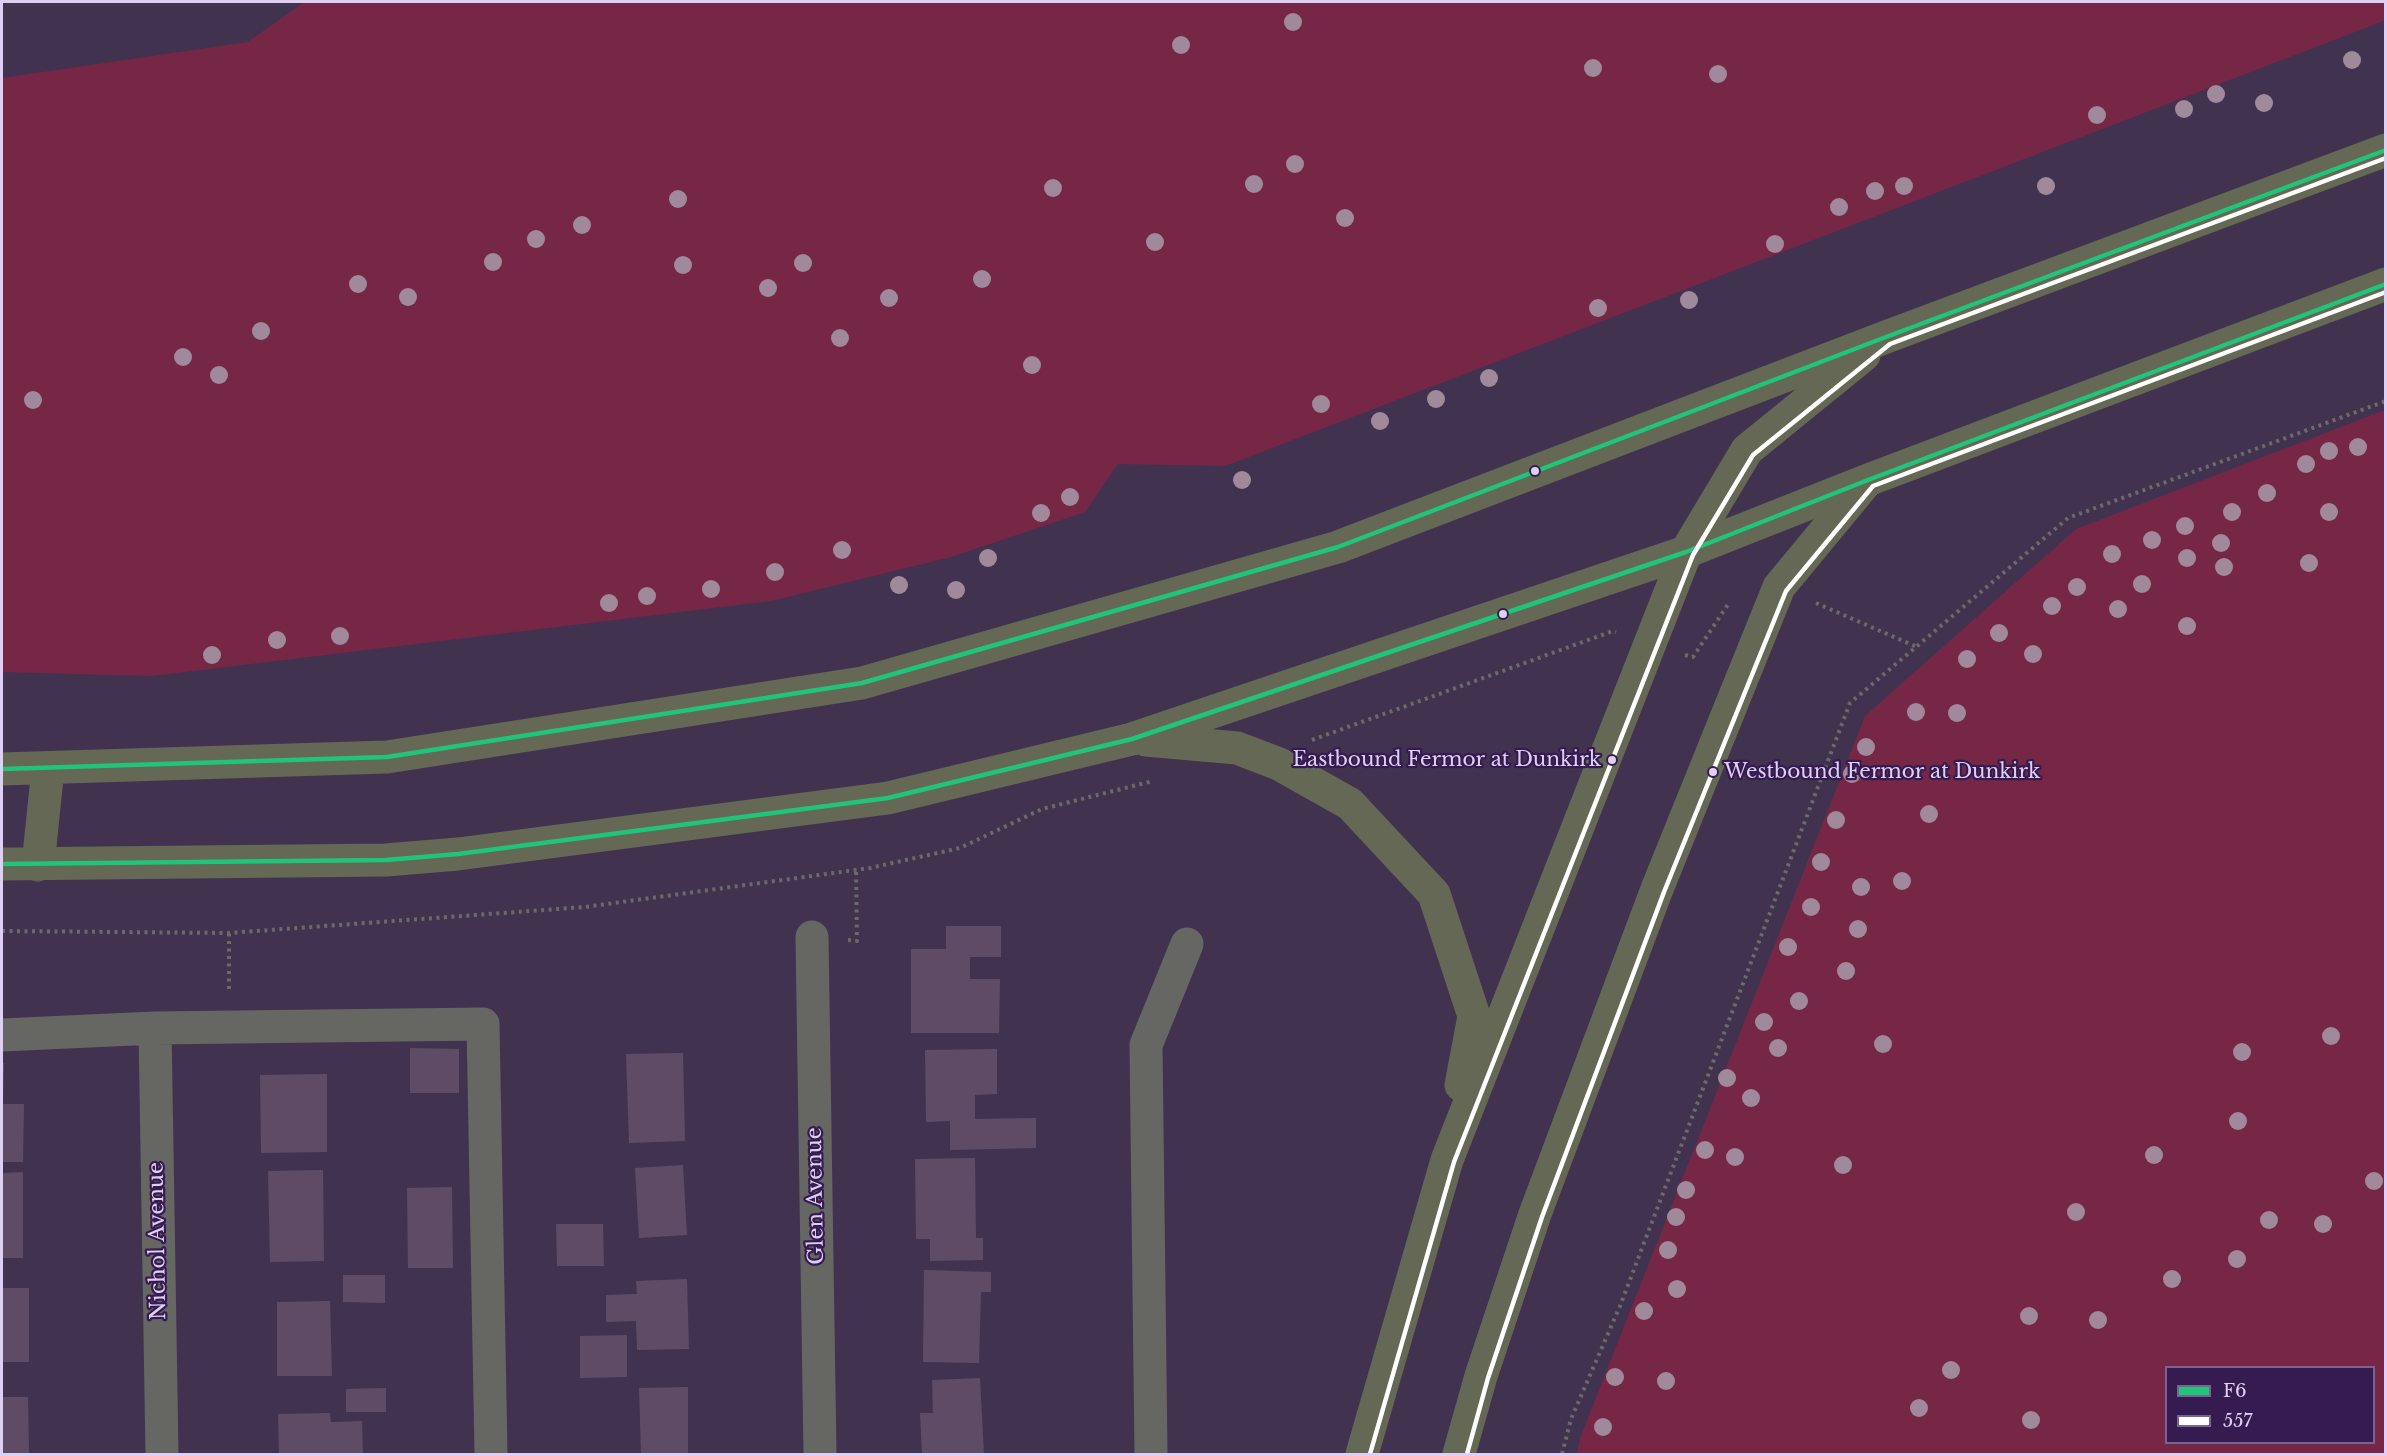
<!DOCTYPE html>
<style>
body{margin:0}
#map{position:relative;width:2387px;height:1456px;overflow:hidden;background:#413350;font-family:"Libre Baskerville",serif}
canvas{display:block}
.frame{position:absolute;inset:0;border:3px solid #ded0f2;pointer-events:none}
.legend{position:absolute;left:2165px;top:1366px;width:210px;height:78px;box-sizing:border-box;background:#361b51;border:2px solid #796391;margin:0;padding:8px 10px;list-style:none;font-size:18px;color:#ded0f2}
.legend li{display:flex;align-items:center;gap:12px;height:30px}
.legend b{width:30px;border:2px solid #796391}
</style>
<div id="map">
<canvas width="2387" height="1456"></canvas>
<div class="frame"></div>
<ul class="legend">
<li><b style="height:8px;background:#20c57b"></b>F6</li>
<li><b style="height:8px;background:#fff"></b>557</li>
</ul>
</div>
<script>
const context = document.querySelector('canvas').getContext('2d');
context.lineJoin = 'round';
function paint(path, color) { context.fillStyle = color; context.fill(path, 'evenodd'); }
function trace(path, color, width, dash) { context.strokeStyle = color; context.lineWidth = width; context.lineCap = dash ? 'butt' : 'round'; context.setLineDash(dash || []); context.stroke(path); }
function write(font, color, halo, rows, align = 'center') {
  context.font = font + ' "Libre Baskerville",serif'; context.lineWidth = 4.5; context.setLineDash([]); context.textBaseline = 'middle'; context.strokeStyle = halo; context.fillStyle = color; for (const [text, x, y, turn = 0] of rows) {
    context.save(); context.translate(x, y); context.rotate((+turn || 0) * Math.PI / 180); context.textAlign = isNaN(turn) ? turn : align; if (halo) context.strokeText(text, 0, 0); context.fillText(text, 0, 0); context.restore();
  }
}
const green = new Path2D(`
 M304,2H2385L2386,20L1225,466L1118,464L1085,512L951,557L771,601L152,676L2,672V78L248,42Z
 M2385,410V1454H1577L1580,1438L1865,716L2076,529ZM2166,1368H2374V1442H2166Z`);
const building = new Path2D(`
 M946,926H1001V957H970V979H1000L999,1033H911V949H946Z
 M410,1048L459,1049V1093H410Z
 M997,1049V1094L975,1095V1119L1036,1118V1148L950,1150V1121L926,1122L925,1050Z
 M683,1053L685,1141L629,1143L626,1054Z
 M2,1063H4L3,1102H2Z
 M327,1074V1152L261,1153L260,1075Z
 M2,1104H24L23,1162H2Z
 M975,1158L976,1238H983V1260L930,1261V1239H916L915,1159Z
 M683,1165L687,1235L639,1238L635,1168Z
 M323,1170L324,1261L270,1262L268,1171Z
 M23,1172V1258H2V1173Z
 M452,1187L453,1268H408L407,1188Z
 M556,1224H603L604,1266H557Z
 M924,1270L991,1272V1292H981L979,1363L923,1362Z
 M343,1275H385V1303L343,1302Z
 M687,1279L689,1349L637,1350L636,1321L606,1322V1295L637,1294L636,1281Z
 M2,1288H29V1362H2Z
 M330,1301L332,1376H277V1302Z
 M627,1335V1377L580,1378V1336Z
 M980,1378L984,1454H922L920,1413H933L932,1380Z
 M688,1387V1454H641L639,1388Z
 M386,1388V1412H346V1389Z
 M2,1397H28L29,1454H2Z
 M330,1413L331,1422L362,1421L363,1454H279L278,1414Z`);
const path = new Path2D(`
 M1816,603L1917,647
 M1685,655L1693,657L1729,603
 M1312,740L1613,631L1616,632
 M2,931L229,933L585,907L870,868L960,848L1042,809L1153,781
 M848,940L857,941L856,870
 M229,989V933
 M1562,1454L1571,1419L1620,1306L1850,703L2068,518L2386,401`);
const minor = new Path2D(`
 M812,937L820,1454
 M155,1028L162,1454
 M2,1035L155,1028L483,1024L491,1454
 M1151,1454L1146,1045L1187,944`);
const major = new Path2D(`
 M1146,740L1237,748L1279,764L1350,804L1434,894L1474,1016L1461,1085
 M2,769L387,757L862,683L1338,547L1886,337L2386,150
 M2,864L386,860L458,854L888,798L1132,739L1686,552L1868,480L2386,284
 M38,865L48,768
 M1362,1454L1447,1160L1686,552L1747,450L1864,355
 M1459,1454L1481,1376L1535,1214L1657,889L1779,587L1865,483`);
const bus1 = new Path2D(`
 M2,769L387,757L862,683L1338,547L1886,337L2386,150
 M2,864L386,860L458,854L888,798L1132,739L1686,552L1868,480L2386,284`);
const bus2 = new Path2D(`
 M1370,1454L1454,1162L1693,555L1753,455L1890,344L2386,158
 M1467,1454L1488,1378L1542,1217L1664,892L1786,591L1873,486L2386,292`);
const trees = [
 [1293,22],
 [1181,45],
 [2352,60],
 [1593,68],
 [1718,74],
 [2216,94],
 [2264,103],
 [2184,109],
 [2097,115],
 [1295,164],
 [1254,184],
 [1904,186],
 [2046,186],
 [1053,188],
 [1875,191],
 [678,199],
 [1839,207],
 [1345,218],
 [582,225],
 [536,239],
 [1155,242],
 [1775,244],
 [493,262],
 [803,263],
 [683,265],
 [982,279],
 [358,284],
 [768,288],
 [408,297],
 [889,298],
 [1689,300],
 [1598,308],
 [261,331],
 [840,338],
 [183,357],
 [1032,365],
 [219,375],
 [1489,378],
 [1436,399],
 [33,400],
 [1321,404],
 [1380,421],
 [2358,447],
 [2329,451],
 [2306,464],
 [1242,480],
 [2267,493],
 [1070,497],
 [2232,512],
 [2329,512],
 [1041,513],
 [2185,526],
 [2152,540],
 [2221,543],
 [842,550],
 [2112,554],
 [988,558],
 [2187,558],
 [2309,563],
 [2224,567],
 [775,572],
 [2142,584],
 [899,585],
 [2077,587],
 [711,589],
 [956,590],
 [647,596],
 [609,603],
 [2052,606],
 [2118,609],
 [2187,626],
 [1999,633],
 [340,636],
 [277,640],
 [2033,654],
 [212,655],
 [1967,659],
 [1916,712],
 [1957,713],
 [1866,747],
 [1852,774],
 [1929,814],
 [1836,820],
 [1821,862],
 [1902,881],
 [1861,887],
 [1811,907],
 [1858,929],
 [1788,947],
 [1846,971],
 [1799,1001],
 [1764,1022],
 [2331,1036],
 [1883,1044],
 [1778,1048],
 [2242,1052],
 [1727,1078],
 [1751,1098],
 [2238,1121],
 [1705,1150],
 [2154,1155],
 [1735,1157],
 [1843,1165],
 [2374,1181],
 [1686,1190],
 [2076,1212],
 [1676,1217],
 [2269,1220],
 [2323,1224],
 [1668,1250],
 [2237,1259],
 [2172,1279],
 [1677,1289],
 [1644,1311],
 [2029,1316],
 [2098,1320],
 [1951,1370],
 [1615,1377],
 [1666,1381],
 [1919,1408],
 [2031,1420],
 [1603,1427]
];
const markers = [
 [1535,471,5,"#ded0f2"],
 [1503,614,5,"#ded0f2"],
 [1612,760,5,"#ded0f2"],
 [1713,772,5,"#ded0f2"]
];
const busNames = [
 ["Eastbound Fermor at Dunkirk",1601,760],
 ["Westbound Fermor at Dunkirk",1724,772,"left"]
];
const streetNames = [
 ["Glen Avenue",816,1196,-91],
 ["Nichol Avenue",158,1241,-91]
];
paint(green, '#772746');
paint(building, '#5e4c67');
trace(path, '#6b696a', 4, [3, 4.5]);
trace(minor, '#666762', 33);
trace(major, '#646854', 33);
trace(bus1, '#20c57b', 4.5);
trace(bus2, '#fff', 4.5);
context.fillStyle = '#a0899a';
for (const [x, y] of trees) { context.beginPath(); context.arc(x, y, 9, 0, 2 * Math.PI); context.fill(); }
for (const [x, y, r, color] of markers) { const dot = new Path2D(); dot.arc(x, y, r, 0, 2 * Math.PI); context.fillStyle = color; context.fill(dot); trace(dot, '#361b51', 2); }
write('20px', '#ded0f2', '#361b51', busNames, 'right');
write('21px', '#ded0f2', '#361b51', streetNames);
</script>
